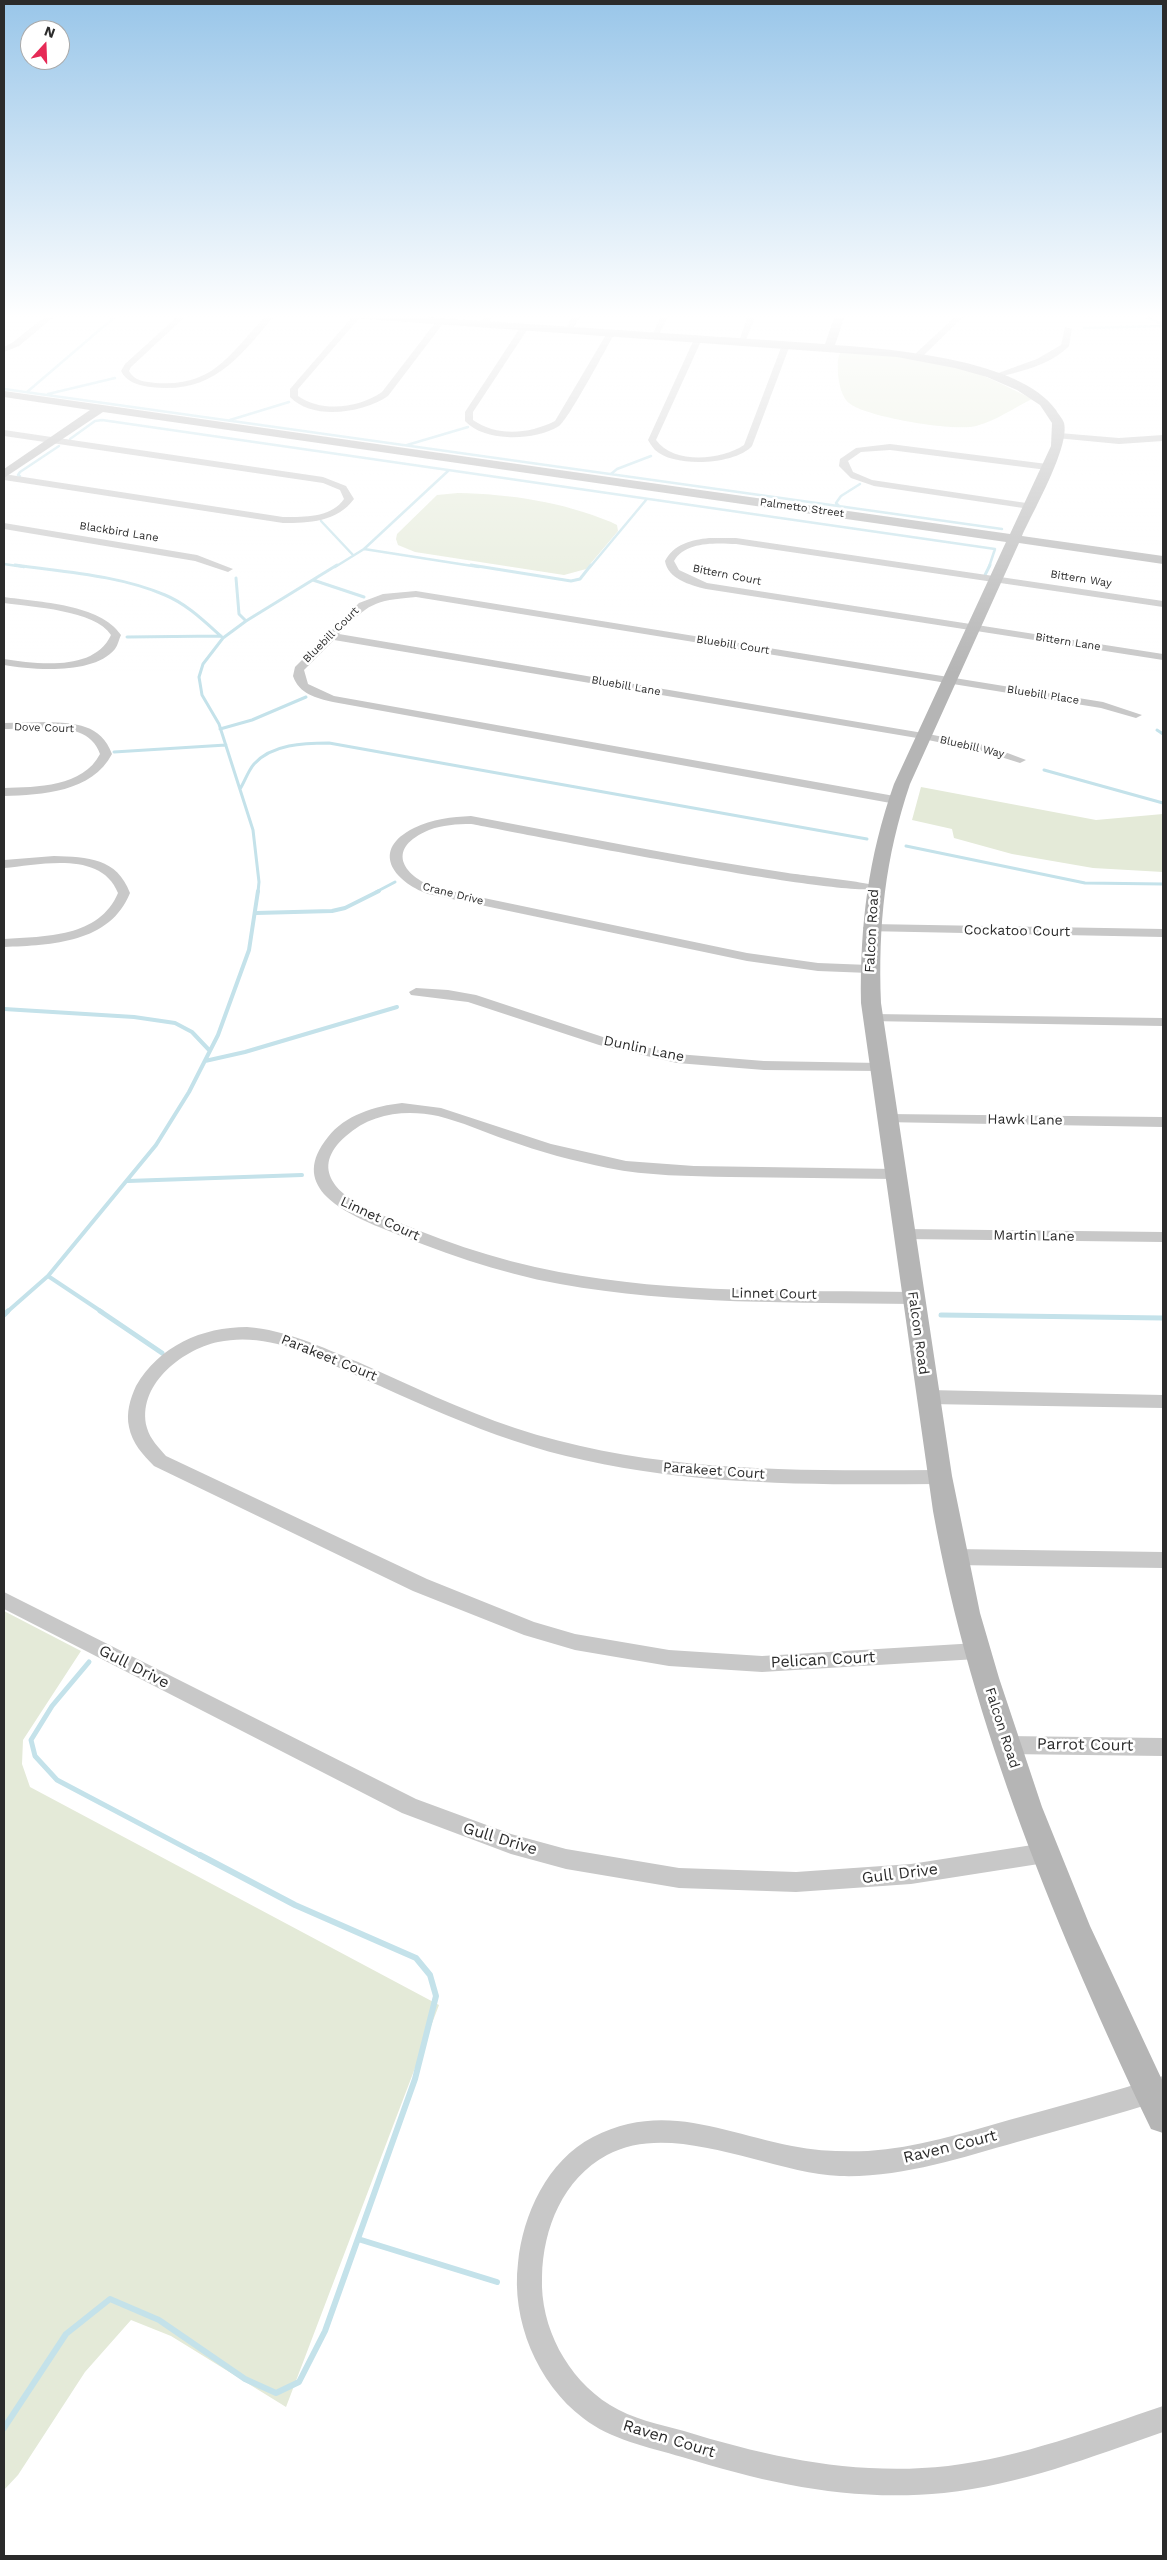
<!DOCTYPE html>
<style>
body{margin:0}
#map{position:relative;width:1167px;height:2560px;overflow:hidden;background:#fff;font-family:"Work Sans",sans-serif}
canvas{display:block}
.frame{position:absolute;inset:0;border:5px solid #2b2b2b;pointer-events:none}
.north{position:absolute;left:20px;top:20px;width:50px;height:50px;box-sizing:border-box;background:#fff;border:1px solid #aaa;border-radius:50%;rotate:20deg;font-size:14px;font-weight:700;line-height:20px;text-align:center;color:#2b2b2b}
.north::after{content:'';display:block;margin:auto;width:18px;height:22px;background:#e62a56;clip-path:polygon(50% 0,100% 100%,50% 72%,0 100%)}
</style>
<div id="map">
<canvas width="1167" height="2560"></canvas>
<div class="frame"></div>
<div class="north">N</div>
</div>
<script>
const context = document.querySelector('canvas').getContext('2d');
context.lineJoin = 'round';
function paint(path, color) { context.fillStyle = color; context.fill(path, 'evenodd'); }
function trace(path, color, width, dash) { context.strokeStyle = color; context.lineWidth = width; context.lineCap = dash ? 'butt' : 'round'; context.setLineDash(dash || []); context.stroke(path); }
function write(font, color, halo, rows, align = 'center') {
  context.font = font + ' "Work Sans",sans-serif'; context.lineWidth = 5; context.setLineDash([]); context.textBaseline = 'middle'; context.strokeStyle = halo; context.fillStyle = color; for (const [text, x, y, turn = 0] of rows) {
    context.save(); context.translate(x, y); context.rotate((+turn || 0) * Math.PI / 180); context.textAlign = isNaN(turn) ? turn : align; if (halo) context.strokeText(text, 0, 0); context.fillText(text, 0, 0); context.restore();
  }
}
const green = new Path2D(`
 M840,353C883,354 932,358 973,372C993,379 1012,389 1032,399C1014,408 995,421 976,426C956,432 865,417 849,403C842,398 839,384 838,375C838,368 837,359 840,353Z
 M458,493C511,494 562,502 611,522L617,525L618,531L586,569L564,575L415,552L398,545L396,539L397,534L437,495Z
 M921,787L1096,820L1163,814V872L1093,868L1012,854L954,838L952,829L912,820Z
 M4,1611L81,1651L23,1740L22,1764L30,1787L439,2005L286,2407L171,2336L131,2320L85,2372L18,2475L4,2490Z`);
const streamFar4 = new Path2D(`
 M1139,315L1163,324
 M1084,328L1163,326
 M4,389L1002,529
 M27,392L117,315
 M48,394L115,378
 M230,420L289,402
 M70,439L95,421L102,420L995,549L989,567
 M407,445L468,427
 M611,474L617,469L651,456
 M20,476L18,475L20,472L59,446
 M839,506L836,503L841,496L860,484
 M321,521L353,555
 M364,549L479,567
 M4,564L24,567
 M335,567L364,549L448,471
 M590,567L646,500`);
const streamFar3 = new Path2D(`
 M15,565C64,572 118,575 165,595C187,604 205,622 223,638
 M471,565L571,581L580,579L591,565
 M985,575L990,565
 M236,578L239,614L246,621
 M313,580L364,597
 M127,637L221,636
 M220,729L252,720L306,697
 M1157,730L1163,734
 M114,752L226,745
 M1044,770L1163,803
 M240,789C245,781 248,771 254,764C272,744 304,743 329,743L867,839
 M906,846L1085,883L1163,884
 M258,892L259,882L253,830L219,724L202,695L199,677L203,664L223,638L246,621L337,565
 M376,892L395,882`);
const streamFar2 = new Path2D(`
 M256,913L332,911L345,908L379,891
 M4,1009L134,1017L175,1023L192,1032L210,1051
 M205,1061L245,1052L397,1007
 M128,1181L302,1175
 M48,1276L102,1312
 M7,1312L48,1276L156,1145L189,1092L218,1035L249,950L258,891`);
const streamFar1 = new Path2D(`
 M100,1311L162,1353
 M4,1315L8,1311
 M941,1315L1163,1318
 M89,1662L52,1706L31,1740L35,1756L57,1780L203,1857`);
const stream = new Path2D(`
 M358,2239L497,2282
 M4,2428L66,2334L110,2299L159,2320L245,2379L276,2393L299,2382L325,2331L415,2079L436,1996L430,1975L416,1958L295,1905L200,1855`);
const street = new Path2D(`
 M47,315H56L19,346L4,352V347L13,342Z
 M179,315H187L131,367L129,371C134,381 146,382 156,383C216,387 230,352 267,315H275C239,358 212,395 150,387C138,385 126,382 121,371L125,364Z
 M354,315H362L298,389V396C322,413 359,408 382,392L438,319L445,321L388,396C363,413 313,421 290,397V389Z
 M486,315H494L486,326H480Z
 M573,315H581L571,332H565Z
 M661,315H669L657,338H651Z
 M748,315H756L745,342L738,344Z
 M957,315H965L921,358H915V354Z
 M522,325L529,327L473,412V420C497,437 529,434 555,421L607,333L611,331L615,333C606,348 569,419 559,426C545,435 524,438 507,437C492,436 475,432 465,421V412Z
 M1065,327L1072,329L1069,346C1051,365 1019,372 994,378L990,376L1037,359L1061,345Z
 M695,337L702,339L656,440C674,465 722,460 744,445L782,345L786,343L790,345L752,446C735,465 674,468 655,450C652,447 650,443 648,440Z
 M4,430L323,477L346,486L354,499C337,522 309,523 283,523L4,480V474L283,517C304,517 331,518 344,499L340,490L323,483L4,436Z
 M1059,433L1119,438L1163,435V441L1119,444L1056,438V434Z
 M890,444L1047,464L1051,467L1047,470L890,450L861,452L848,461L853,472L872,480L1033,504V508L1030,509L874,486L851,478L839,466L840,459L856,448Z
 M4,523L197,555L233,569L228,572L195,561L4,529Z
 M709,538H736L1163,601V607L736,544C717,543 685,541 674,561L679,570L707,583L1163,654V660L706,589C690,585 668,579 665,561C674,544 691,540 709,538Z
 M416,591L1103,702L1142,715L1136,718L1101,708L416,597C372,601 370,603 339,634L923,733L989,746L1026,760L1020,763L982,751L923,739L334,640L304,670L308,684L334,696L900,797L902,800L896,804L333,702C316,698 299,694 293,676L295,667L359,603L383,594Z
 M4,597C38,602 101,604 121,635C119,639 118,645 115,649C94,675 33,670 4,665V659C37,664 94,672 111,635C95,610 32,607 4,603Z
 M47,722C75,723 101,724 112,754C92,792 42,795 4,796V788C37,787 83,787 100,754C88,718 34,730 4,729V723Z
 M471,816C576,836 682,857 788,873C800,875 877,883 880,887C867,903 515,832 471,824C457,824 442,825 429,830C386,848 401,875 436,888L747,953L818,963L869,965L876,969L869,973L818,971L747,961L428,894C393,881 370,850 414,828C432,819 452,817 471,816Z
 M54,856C88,857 117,858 130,893C110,943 52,945 4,947V939C45,936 99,938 118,893C101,850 40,865 4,868V860Z
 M870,924L1163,929V937L865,931L863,928L865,925Z
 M416,988L448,990L476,995L609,1039L677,1054L764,1061L880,1063L887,1067L880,1071L764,1070L677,1063L599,1045L468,1002L411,995L409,992Z
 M873,1014L1163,1018V1026L868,1021L866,1018L868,1015Z
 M402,1103L441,1108L551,1144L626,1161L694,1166L895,1169L903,1174L895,1179C840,1178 785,1178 730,1177C689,1176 648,1176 608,1168C574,1161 540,1152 507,1140C484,1132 462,1122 438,1116C406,1109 371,1113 346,1136C308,1169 338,1196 373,1211C432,1238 495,1260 559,1272C675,1294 795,1290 913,1292L919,1294L921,1298L919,1302L913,1304C795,1302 677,1305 560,1284C498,1273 438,1251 379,1227C339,1210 289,1185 328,1137C345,1115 375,1106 402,1103Z
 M887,1114L1163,1117V1127L882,1122L880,1119L882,1116Z
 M904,1229L1163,1232V1242L904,1239L898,1238L896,1234L898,1230Z
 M247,1327C287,1330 321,1347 358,1362C410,1385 461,1410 515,1428C651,1473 797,1471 939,1470L945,1472L948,1477L945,1482L939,1484C814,1485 688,1486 566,1456C472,1433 387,1387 298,1350C272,1341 245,1336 218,1342C181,1350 136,1386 147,1428C150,1439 159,1448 166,1456L427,1579L534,1622L575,1634L669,1650L762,1656L977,1643L984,1645L987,1651L984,1657L977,1659L762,1672L669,1666L575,1650L524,1635L413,1591L154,1466C143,1455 132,1443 129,1427C126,1413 130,1399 136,1386C159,1346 202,1327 247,1327Z
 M928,1390L1163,1395V1408L928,1404L922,1402L919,1397L922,1392Z
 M954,1549L1163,1552V1568L954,1565L947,1562L945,1557L947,1552Z
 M4,1592L416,1799L511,1834L566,1849L679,1868L796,1872L911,1864L1045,1843L1053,1846L1056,1853L1053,1860L1045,1863L911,1884L796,1892L679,1888L566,1869L511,1854L402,1813L4,1609Z
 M1006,1736L1163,1738V1756L1006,1754L999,1751L996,1745L999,1739Z
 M1163,2076V2100C1115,2115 1066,2128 1017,2142C960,2158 901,2178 840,2176C769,2173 673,2119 607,2155C563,2179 543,2228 542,2277C540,2327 567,2378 610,2405C632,2419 659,2424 684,2431C771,2458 857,2476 948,2466C1022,2457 1092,2430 1163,2406V2432C1091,2457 1020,2485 944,2493C851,2502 770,2484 682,2457C648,2447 611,2440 583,2418C537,2383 511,2320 518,2263C523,2214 547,2161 593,2137C663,2101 721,2132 792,2146C817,2151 842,2152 868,2151C916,2148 963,2133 1009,2120C1060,2106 1112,2092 1163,2076Z`);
const secondary = new Path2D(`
 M346,315H396L825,344L835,315H845L835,345C893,349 1021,360 1056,410C1058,414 1063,419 1064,423C1070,447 1033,511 1022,536L1163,556V564L1019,543L910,784C885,858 878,925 881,1003L952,1476L980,1613L999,1678L1042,1807L1090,1926L1163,2082V2133L1151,2129C1057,1930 972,1728 933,1511L861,1003C860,925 868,858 894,784L1006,542L103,412L4,478V469L90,410L4,397V391L1010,534L1051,446L1052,423L1040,405L1017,390L987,377L955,368L897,357L351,318Z`);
const farStreetnames = [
 ["Palmetto Street",802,508,8],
 ["Blackbird Lane",119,532,9],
 ["Bittern Court",727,575,11],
 ["Bittern Way",1081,579,9],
 ["Bluebill Court",331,635,-45],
 ["Bittern Lane",1068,642,9],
 ["Bluebill Court",733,645,9],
 ["Bluebill Lane",626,686,10],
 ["Bluebill Place",1043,695,9],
 ["Dove Court",44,728,2],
 ["Bluebill Way",972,747,13],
 ["Crane Drive",453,894,14]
];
const streetNames = [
 ["Falcon Road",872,931,-87],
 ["Cockatoo Court",1017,931,1],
 ["Dunlin Lane",644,1049,12],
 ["Hawk Lane",1025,1120,1],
 ["Linnet Court",380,1219,25],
 ["Martin Lane",1034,1236,1],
 ["Linnet Court",774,1294,1],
 ["Falcon Road",918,1333,82],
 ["Parakeet Court",329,1358,22],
 ["Parakeet Court",714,1471,4],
 ["Falcon Road",1002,1728,72]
];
const nearStreetnames = [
 ["Pelican Court",823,1660,-3],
 ["Gull Drive",134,1667,27],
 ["Parrot Court",1085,1745,1],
 ["Gull Drive",500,1839,17],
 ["Gull Drive",900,1874,-7],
 ["Raven Court",950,2147,-14],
 ["Raven Court",669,2439,17]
];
paint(green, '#e4ead8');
trace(streamFar4, '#c4e2ea', 2.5);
trace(streamFar3, '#c4e2ea', 3);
trace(streamFar2, '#c4e2ea', 4);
trace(streamFar1, '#c4e2ea', 5);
trace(stream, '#c4e2ea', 6);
paint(street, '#c8c8c8');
paint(secondary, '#b5b5b5');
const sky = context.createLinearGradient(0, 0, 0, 673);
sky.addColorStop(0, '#99c6e9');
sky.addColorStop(0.47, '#fff');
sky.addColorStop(1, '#ffffff00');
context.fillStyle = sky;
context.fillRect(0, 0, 1167, 673);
write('11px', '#2b2b2b', '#fff', farStreetnames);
write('14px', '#2b2b2b', '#fff', streetNames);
write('16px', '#2b2b2b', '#fff', nearStreetnames);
</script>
